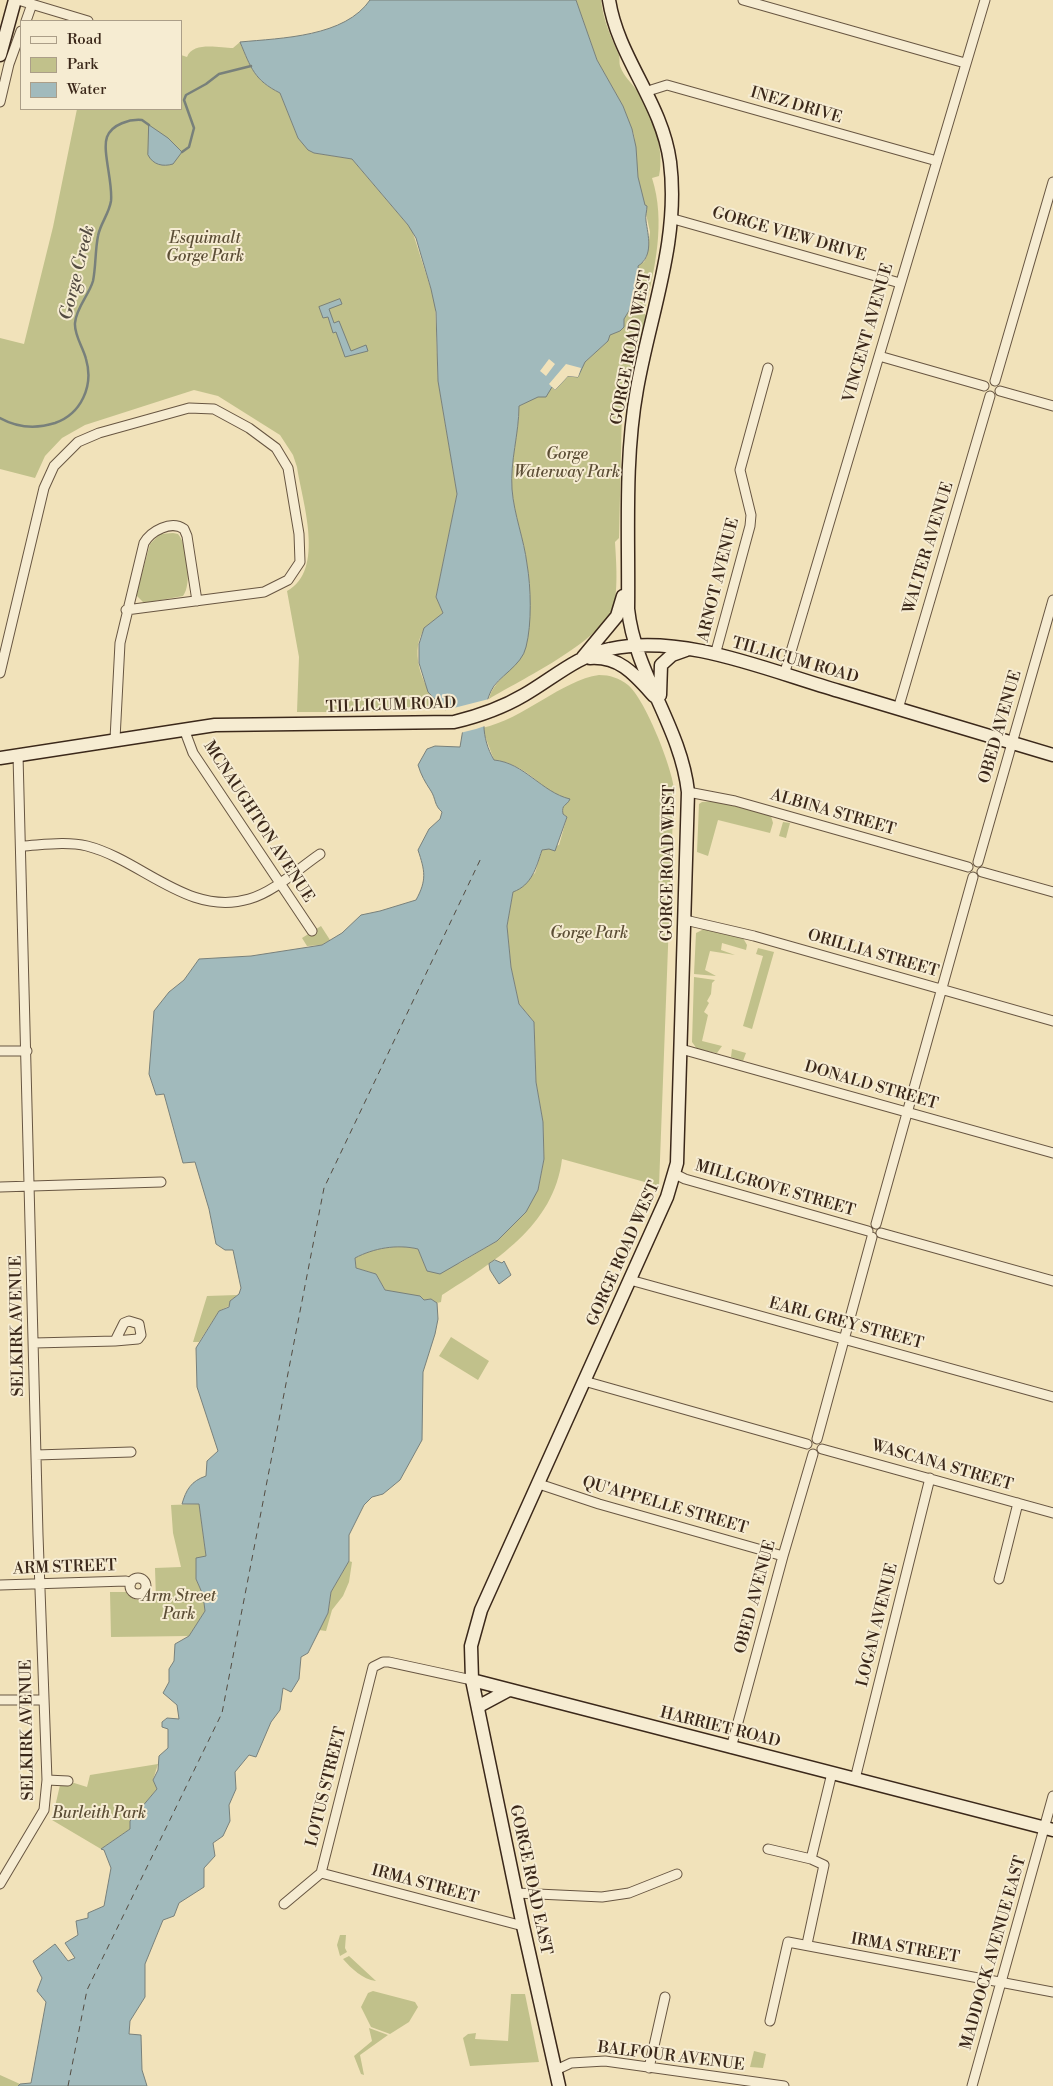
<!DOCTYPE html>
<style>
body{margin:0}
#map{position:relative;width:1053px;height:2086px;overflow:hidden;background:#f1e2ba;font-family:"Libre Bodoni",serif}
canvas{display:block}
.legend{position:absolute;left:20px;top:20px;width:162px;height:90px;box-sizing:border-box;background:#f6ecd2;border:1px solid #ab9e88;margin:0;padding:6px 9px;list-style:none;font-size:15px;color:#3b281a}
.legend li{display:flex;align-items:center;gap:10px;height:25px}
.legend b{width:25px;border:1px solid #ab9e88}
</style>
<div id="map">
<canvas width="1053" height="2086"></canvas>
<ul class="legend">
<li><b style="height:6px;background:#f6ecd2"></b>Road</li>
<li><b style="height:14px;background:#c1c18b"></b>Park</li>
<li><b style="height:14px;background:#a1babc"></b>Water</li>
</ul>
</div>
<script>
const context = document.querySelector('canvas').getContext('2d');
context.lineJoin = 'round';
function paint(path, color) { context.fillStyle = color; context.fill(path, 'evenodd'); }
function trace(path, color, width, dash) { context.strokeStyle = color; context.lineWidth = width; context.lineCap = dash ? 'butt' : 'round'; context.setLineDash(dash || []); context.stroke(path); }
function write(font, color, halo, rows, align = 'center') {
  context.font = font + ' "Libre Bodoni",serif'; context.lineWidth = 4; context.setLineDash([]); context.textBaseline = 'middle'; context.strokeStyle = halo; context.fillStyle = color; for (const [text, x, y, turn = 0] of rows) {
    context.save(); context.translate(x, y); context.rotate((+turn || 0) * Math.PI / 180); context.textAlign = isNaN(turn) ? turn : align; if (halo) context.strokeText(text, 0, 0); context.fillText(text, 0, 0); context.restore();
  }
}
const green = new Path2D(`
 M576,0H601C603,20 611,37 619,55C620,59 619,63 620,66C624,77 632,83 638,92C653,113 665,151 659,176L652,178C666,221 655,270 644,313L646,316L622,408L619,538L615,542C616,559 619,595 612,610C596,644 522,679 489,699C493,678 524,665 527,640C531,616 531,588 527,564C524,539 514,515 512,489C510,461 519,434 519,406L552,387L555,390L568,376L578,377L585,362L608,341L609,335L620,331L624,325V319L641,291L638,265L644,262L647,256L650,232L638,177L634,135L623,106L597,60Z
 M240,42C251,68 254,80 280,93L298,138L314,153L352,159L412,230L435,302L438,381L457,494L436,597L443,613C437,619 427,624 423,631C409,655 424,691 443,708L441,710L436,708L363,712H297L299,657L287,591C326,570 302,501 297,467L293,455L280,435L218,396L194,390L85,425L62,438L45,456L35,478L0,469V338L24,344L53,227L77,109H181V55L187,57C193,41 220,48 233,48Z
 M173,533L178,534C188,545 192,585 183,596L144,603L136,595L150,544L160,534Z
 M599,675C610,675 619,678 628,685C645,699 671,765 674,788L659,1186L562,1159C554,1226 494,1262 442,1295L441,1302L437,1303L431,1299L424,1300L385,1290L376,1274L356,1268L355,1258C374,1248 397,1244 418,1249L427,1271L460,1263L497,1241L538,1190L544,1159L543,1122L536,1082L534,1022L519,1004L511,967L507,926L513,892L535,873L542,850L559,845L567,817L563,814V804L569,801C561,795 550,792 542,785C528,773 514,762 494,760L482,728C524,719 562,680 599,675Z
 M716,801L771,816L773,823L770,833L718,820L708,856L697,852L699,804L702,802Z
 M783,822L790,823L786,838L779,836Z
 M321,926L330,940L322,945L307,946L302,938Z
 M706,928L743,938L747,945L746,950L722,943L721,950L735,955L710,951L705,970L716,976L694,974L696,933Z
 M758,948L774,952L752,1029L743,1026L763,956L756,954Z
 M694,977L715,980L712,983L711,994L707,1001L709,1003L704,1012L708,1015L702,1041L722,1046L717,1053L697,1049L692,1042Z
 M732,1049L746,1053L743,1061L731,1057Z
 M237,1295L230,1301L229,1306L219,1311L199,1342H193L207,1296Z
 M451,1337L489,1361L478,1380L439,1356Z
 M199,1504L206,1556L196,1579L203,1595L205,1611L189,1636L111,1637L110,1592H126C133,1603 144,1600 156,1600L155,1568L181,1567L173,1533L171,1505Z
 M349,1561L352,1562L349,1582L343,1596L332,1610L326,1631L319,1630L328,1613L331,1592Z
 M158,1764L153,1780L157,1789L130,1821V1829L101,1849L52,1820L60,1785L71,1782L87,1787L90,1775Z
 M340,1935H346L345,1948L347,1952L340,1956L337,1945Z
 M349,1956L376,1981C362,1979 352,1969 343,1959Z
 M373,1991L415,2002L418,2007L409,2022L390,2034L371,2027L361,2007L368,1993Z
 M511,1994H525L539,2062L470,2066L463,2038L468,2034L476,2033L475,2039L508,2041Z
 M369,2028L388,2035L360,2055L364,2075L361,2074L354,2056L372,2041Z
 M754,2051L766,2054L763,2068L750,2067Z
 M0,2075L20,2084L18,2086H0Z`);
const water = new Path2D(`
 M370,0H576L597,60L623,106L632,129L636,147L638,177L645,205L647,206C647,211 645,216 646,221C648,235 654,256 638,266L641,291L624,319V327L620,331L610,335L608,341L585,362L578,377L568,376L555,390L552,387L546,397H538L519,406C519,434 510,461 512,489C514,515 524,539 527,564C531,587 532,624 526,647C522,666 497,677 491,691C481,713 481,738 494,760C525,763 541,792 570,799C567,806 561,804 563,814L567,817L555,851L549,849L542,850C536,868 532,885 513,892L507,926L511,967L519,1004L534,1022L536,1082L543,1122L544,1159L538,1190L526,1212L497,1241L440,1274L427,1271L418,1249C397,1244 374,1248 355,1258L356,1268L376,1274L385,1290L420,1296L424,1300L431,1299L437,1303L438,1319L435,1334L423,1372L422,1440L400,1480L383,1494L372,1497L364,1505L349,1535V1561L331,1592L328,1613L308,1653L301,1657L299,1679L291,1692L283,1688L280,1710L271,1722L256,1757L249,1755L235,1772L236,1789L229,1805L230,1821L223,1836L213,1843L215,1856L204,1868V1887L179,1903L174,1916L163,1920L145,1964V1997L130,2021L129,2034L141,2035L142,2070L147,2086H18L20,2084L31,2083L46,2002L37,1991L42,1978L33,1961L55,1944L68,1961L75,1958L65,1943L78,1935L76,1921L88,1918V1913L104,1906L111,1868L104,1850L101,1849L130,1829V1821L157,1789L153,1780L158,1770L159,1756L168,1748V1729L162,1727V1722L167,1718L179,1719L177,1705L163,1693L169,1682V1669L174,1661L175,1644L189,1636L205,1611L203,1595L196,1579V1558L206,1556L199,1504H182C186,1490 191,1481 206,1476L207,1461L218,1451L197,1387L196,1348L219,1311L229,1307L230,1301L239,1294L241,1288L233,1250H225L216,1244L209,1209L195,1162L183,1163L164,1094L156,1095L149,1074L154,1011L169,992L184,980L199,959L251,956L322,945L342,933L361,915L380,911L416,900C427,880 425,871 418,850L429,829L440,819L442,812C434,805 436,799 431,791C425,782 421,775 418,765L427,749L435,746L460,747L463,729L428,692L419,663V644L424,628L443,613L436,597L457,494L438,381L436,312L431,289L416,238L408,225L352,159L314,153L308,150L298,138L280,93C254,80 251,68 240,42C282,38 345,37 370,0Z
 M149,125L168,138L182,152L173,164C163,167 153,165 148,155Z
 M340,299L342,304L329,309L334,323L339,321L351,351L366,345L368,351L345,357L336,332L333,333L328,317L323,318L319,307Z
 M495,1260L502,1263L504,1261L511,1275L499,1284L490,1270L489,1264Z`);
const pier = new Path2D(`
 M549,359L555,364L546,376L540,371Z
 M566,364L581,368L578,377L568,376L555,390L549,384Z
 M489,699L491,702L485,726L476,729L460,733V730L442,711Z`);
const stream = new Path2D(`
 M182,152L189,147L194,128L184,100L186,95L206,84L219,74L251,66
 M0,418C18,428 36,429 55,423C81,414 94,386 86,359C83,347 74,335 75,323C76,308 89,295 93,281C96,266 95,251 98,236C100,224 109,214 111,201C113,182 102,151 107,137C112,124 130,119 142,120L149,125`);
const ferry = new Path2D(`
 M68,2086L87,1990L222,1713L324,1188L482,856`);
const street = new Path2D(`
 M18,0L88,21
 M743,0L965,63
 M26,21L32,4
 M648,91L667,85L937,161
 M0,102L9,64L21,31
 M670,218L900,283
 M879,356L984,386
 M995,381L1053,182
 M1000,391L1053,406
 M715,655L750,526L751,515L740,470L768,368
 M0,673L44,488L54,466L78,442L99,433L189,408L214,409L249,428L276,448L288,468L299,534L300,562L288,580L264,592L126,610
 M784,675L985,0
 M898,709L990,396
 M184,729L193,753L312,931
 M115,739L120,643L144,543C151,531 171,520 184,529L187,536L197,601
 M688,792L735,801L968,867
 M22,846C42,845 66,841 87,846C142,860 188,917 249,899C274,892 298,869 320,854
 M978,862L1053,600
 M982,872L1053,892
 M685,920L754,936L1053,1021
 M681,1049L1053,1153
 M0,1051H27
 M675,1174L685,1179L868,1231
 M0,1187L161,1182
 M876,1224L973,877
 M881,1233L1053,1281
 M630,1280L1053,1397
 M129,1321L139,1324L141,1335L138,1339L115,1341L124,1323Z
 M34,1343L115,1341
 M584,1381L807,1444
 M817,1439L872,1237
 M822,1449L1053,1513
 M36,1455L131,1452
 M539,1484L599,1504L783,1556
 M130 1586a8 8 0 1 1 16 0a8 8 0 1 1-16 0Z
 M999,1579L1018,1503
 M0,1585L126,1581L131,1583
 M0,1700H43
 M731,1748L783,1556L813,1454
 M855,1779L930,1478
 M47,1780L68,1781
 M768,1849L811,1859L824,1865L807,1944
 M811,1859L832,1773
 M321,1873L523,1926
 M0,1884L44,1810L47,1780L38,1535L18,755
 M516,1893L602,1897L629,1893L677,1874
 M284,1904L321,1873L373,1667L383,1662H389L472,1680
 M770,2021L788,1942L1053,1992
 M649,2068L665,1997
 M556,2070L571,2063L605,2061L784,2086
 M972,2086L1053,1796`);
const secondary = new Path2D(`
 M0,55L15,0
 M583,657L617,616L623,596
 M590,658C620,656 635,675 654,696
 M660,695L661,665L672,655L686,650
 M0,758L215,725L454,722C479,716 502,708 524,695C552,679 578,655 610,649C683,633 769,671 839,691C910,712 982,734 1053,755
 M472,1680L1053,1830
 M478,1709L481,1705L509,1690
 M559,2086L523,1926L472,1680L471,1646L481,1610L667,1197L677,1163L688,792C681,727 635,674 628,609C629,536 624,461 637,389C650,314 680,240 670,162C662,102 618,58 609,0`);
const streetNames = [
 ["INEZ DRIVE",796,106,16],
 ["GORGE VIEW DRIVE",789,235,16],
 ["VINCENT AVENUE",869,333,-74],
 ["GORGE ROAD WEST",632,348,-79],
 ["WALTER AVENUE",929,548,-73],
 ["ARNOT AVENUE",719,580,-76],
 ["TILLICUM ROAD",795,661,16],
 ["TILLICUM ROAD",391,706,-2],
 ["OBED AVENUE",1001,727,-74],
 ["ALBINA STREET",833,813,16],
 ["MCNAUGHTON AVENUE",258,822,57],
 ["GORGE ROAD WEST",669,863,-89],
 ["ORILLIA STREET",873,954,16],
 ["DONALD STREET",871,1086,16],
 ["MILLGROVE STREET",775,1189,16],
 ["GORGE ROAD WEST",624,1254,-66],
 ["EARL GREY STREET",846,1324,15],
 ["SELKIRK AVENUE",18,1326,-91],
 ["WASCANA STREET",942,1466,16],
 ["QU'APPELLE STREET",665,1506,16],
 ["ARM STREET",65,1568,-2],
 ["OBED AVENUE",756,1597,-75],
 ["LOGAN AVENUE",878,1625,-76],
 ["HARRIET ROAD",720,1728,14],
 ["SELKIRK AVENUE",28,1730,-91],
 ["LOTUS STREET",327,1787,-76],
 ["GORGE ROAD EAST",530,1880,78],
 ["IRMA STREET",425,1885,15],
 ["IRMA STREET",905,1949,10],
 ["MADDOCK AVENUE EAST",994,1953,-74],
 ["BALFOUR AVENUE",671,2057,7]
];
const parkNames = [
 ["Esquimalt",205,239],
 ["Gorge Park",205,257],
 ["Gorge",567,455],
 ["Waterway Park",567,473],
 ["Gorge Park",589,934],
 ["Arm Street",179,1597],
 ["Park",179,1615],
 ["Burleith Park",99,1814]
];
const waterNames = [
 ["Gorge Creek",78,273,-76]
];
paint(green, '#c1c18b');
paint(water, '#a1babc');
trace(water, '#78807b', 1);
paint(pier, '#f1e2ba');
trace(stream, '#78807b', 2.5);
trace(ferry, '#544c42', 1, [6, 5]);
trace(street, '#685642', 11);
trace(secondary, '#3b281a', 15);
trace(street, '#f6ecd2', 9);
trace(secondary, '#f6ecd2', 12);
write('16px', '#3b281a', '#f6ecd2', streetNames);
write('italic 16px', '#5c4e36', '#f6ecd2', parkNames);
write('italic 18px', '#544c42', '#f6ecd2', waterNames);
</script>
